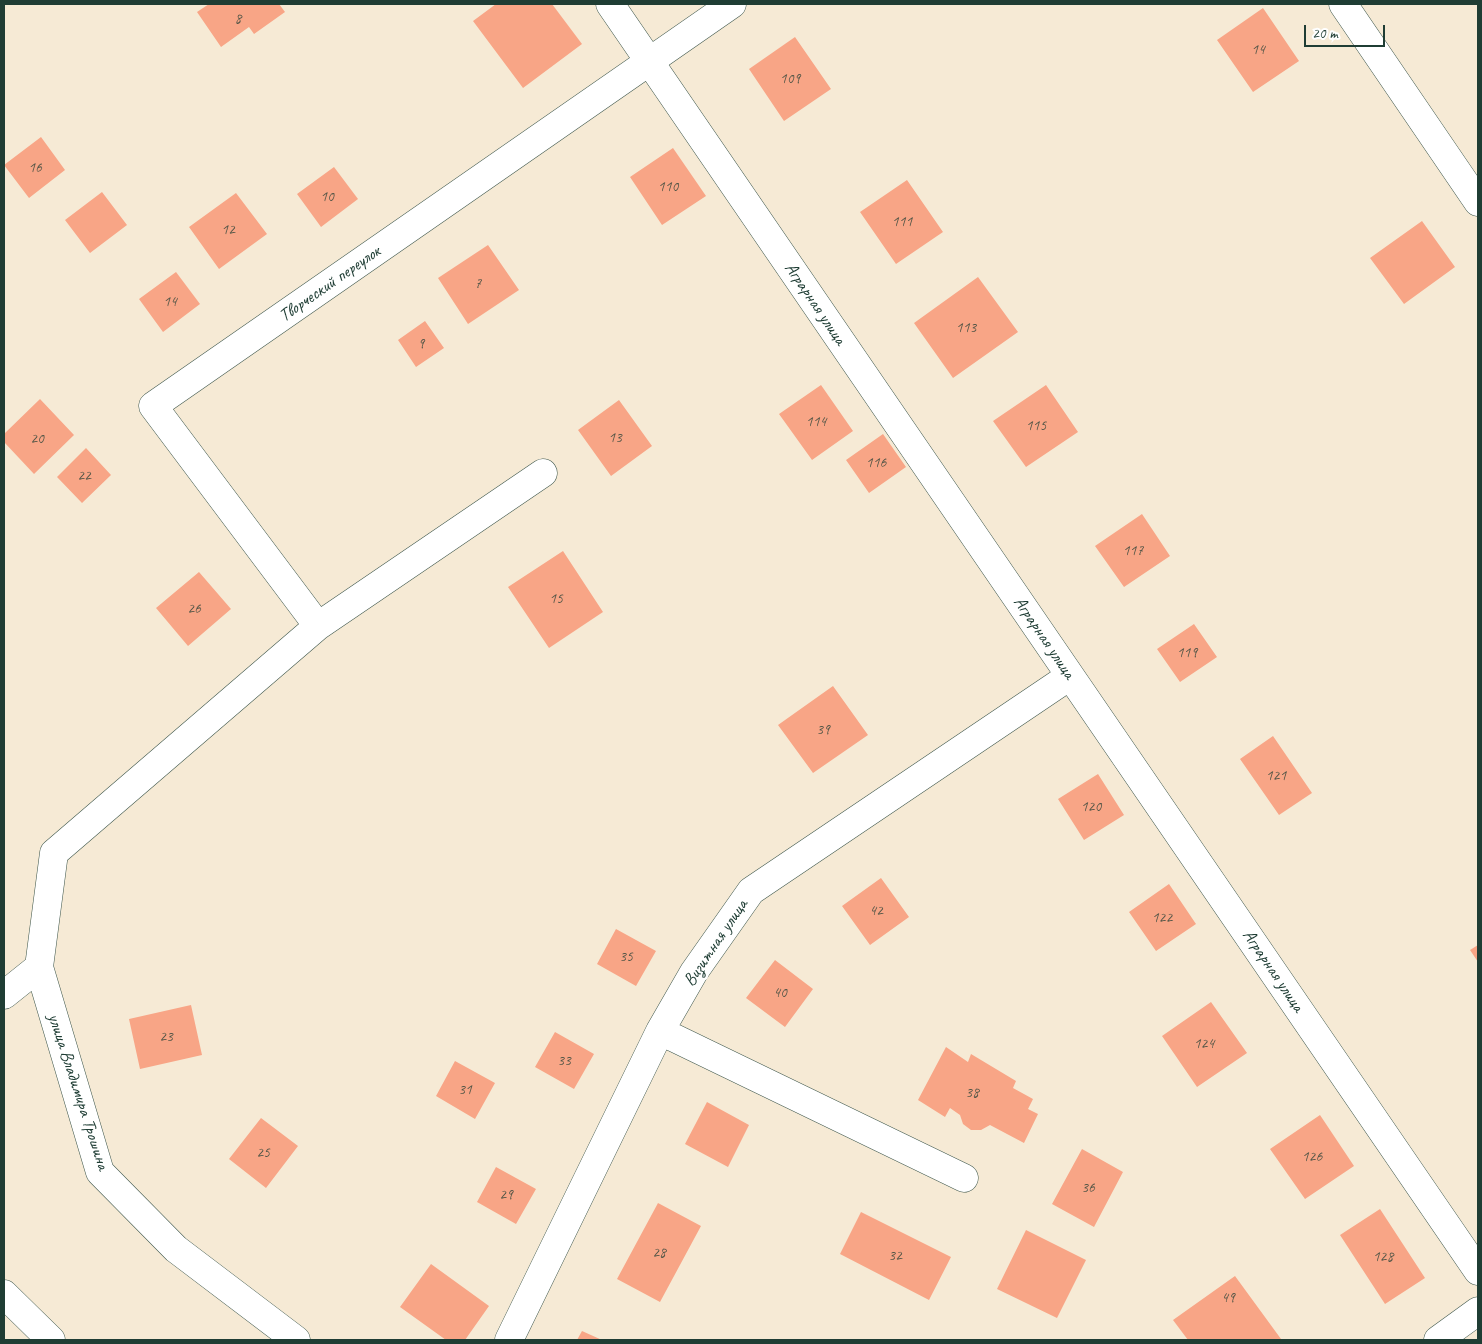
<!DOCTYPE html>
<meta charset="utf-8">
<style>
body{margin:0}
#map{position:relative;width:1482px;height:1344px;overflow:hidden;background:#f6ead5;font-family:Caveat,sans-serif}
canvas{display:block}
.frame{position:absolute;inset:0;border:5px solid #1f3d34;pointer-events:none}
.scale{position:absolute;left:1304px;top:25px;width:81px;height:22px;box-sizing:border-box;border:2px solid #1f3d34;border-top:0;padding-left:6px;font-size:15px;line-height:18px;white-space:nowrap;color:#1f3d34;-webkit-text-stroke:4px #fff;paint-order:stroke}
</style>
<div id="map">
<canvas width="1482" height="1344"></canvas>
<div class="frame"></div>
<div class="scale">20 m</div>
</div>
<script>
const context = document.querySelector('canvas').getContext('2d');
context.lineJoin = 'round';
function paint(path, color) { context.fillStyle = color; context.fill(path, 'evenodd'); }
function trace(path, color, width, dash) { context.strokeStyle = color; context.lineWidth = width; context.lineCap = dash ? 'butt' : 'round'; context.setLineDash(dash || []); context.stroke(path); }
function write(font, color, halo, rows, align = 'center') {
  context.font = font + ' Caveat,sans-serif'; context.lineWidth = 5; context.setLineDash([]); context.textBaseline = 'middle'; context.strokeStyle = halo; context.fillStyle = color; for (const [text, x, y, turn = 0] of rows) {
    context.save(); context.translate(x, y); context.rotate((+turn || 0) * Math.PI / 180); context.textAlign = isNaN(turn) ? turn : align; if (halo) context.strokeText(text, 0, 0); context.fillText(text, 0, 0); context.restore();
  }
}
const building = new Path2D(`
 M209,4H279L285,12L254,34L249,27L221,47L197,12Z
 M496,4H552L582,44L523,88L473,21Z
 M1263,8L1299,61L1253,92L1217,40Z
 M795,37L831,89L784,121L749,69Z
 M41,137L65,170L29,198L4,165Z
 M673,148L706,196L662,225L630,177Z
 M334,167L358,199L321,227L297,194Z
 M907,180L943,232L896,264L860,212Z
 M102,192L127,225L90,253L65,220Z
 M236,193L267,234L219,269L189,227Z
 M1422,221L1455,267L1404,304L1370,258Z
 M488,245L519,290L468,324L438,278Z
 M176,272L200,304L163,332L139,299Z
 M978,277L1018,332L953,378L914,323Z
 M425,321L444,348L416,367L398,340Z
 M821,385L853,431L812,460L779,414Z
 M1046,385L1078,432L1026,467L993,421Z
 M40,399L74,435L34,474L4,442V434Z
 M619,400L652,446L611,476L578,430Z
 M883,434L906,467L869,493L846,460Z
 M86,448L111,475L82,503L57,477Z
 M1142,514L1170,556L1124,587L1095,546Z
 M563,551L603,612L549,648L508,587Z
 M199,572L231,609L188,646L156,608Z
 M1194,624L1217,657L1180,682L1157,649Z
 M833,686L868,735L813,773L778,725Z
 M1273,736L1312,793L1279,815L1240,759Z
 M1098,774L1124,815L1084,840L1058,799Z
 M881,878L909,917L870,945L842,906Z
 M1169,884L1196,924L1156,951L1129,912Z
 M616,929L656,951L636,986L597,964Z
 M1478,945V962L1470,950Z
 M775,960L813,989L785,1027L746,998Z
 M1211,1002L1247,1053L1197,1087L1162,1036Z
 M191,1005L202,1055L140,1069L129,1019Z
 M555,1032L594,1054L574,1089L535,1067Z
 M946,1047L968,1062L971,1054L1016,1081L1013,1088L1033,1099L1028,1109L1038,1114L1024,1143L990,1125L981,1130H971L963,1124L960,1115L950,1108L945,1117L918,1100Z
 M455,1061L495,1083L475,1119L436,1096Z
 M707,1102L749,1125L728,1167L685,1144Z
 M1320,1115L1354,1166L1305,1199L1270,1149Z
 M261,1118L298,1146L266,1188L229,1159Z
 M1082,1149L1123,1172L1094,1227L1052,1204Z
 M496,1167L536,1189L516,1224L477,1202Z
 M658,1203L701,1226L660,1302L617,1279Z
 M1380,1209L1425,1278L1385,1304L1340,1235Z
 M861,1212L951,1257L929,1300L840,1254Z
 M1026,1230L1086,1260L1057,1318L997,1289Z
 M431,1264L489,1306L465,1340H446L400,1307Z
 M1235,1276L1281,1339L1188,1340L1173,1320Z
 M582,1331L602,1340H577Z`);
const street = new Path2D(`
 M610,4L1478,1271
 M1343,4L1478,202
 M318,626L153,406L732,4
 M39,967L100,1172L176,1249L296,1340
 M4,995L39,967L54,853L318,626L543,473
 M660,1031L964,1178
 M509,1340L660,1031L694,972L751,891L1070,676
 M1438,1340L1478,1311`);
const secondary = new Path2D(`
 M4,1294L51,1340`);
const numberNames = [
 ["8",238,19],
 ["14",1258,50],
 ["109",790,79],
 ["16",35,168],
 ["110",668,187],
 ["10",327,197],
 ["111",902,222],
 ["12",228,230],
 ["7",478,284],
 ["14",170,302],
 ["113",966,328],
 ["9",421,344],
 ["114",816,422],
 ["115",1036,426],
 ["13",615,438],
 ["20",37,439],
 ["116",876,463],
 ["22",84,476],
 ["117",1133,551],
 ["15",556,599],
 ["26",194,609],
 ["119",1187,653],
 ["39",823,730],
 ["121",1276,776],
 ["120",1091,807],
 ["42",876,911],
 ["122",1162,918],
 ["35",626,957],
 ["40",780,993],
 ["23",166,1037],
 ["124",1204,1044],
 ["33",564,1061],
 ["31",465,1090],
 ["38",972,1093],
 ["25",263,1153],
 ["126",1312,1157],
 ["36",1088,1188],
 ["29",506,1195],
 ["28",659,1253],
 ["32",895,1256],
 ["128",1383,1257],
 ["49",1228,1298]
];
const streetNames = [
 ["Творческий переулок",330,284,-35],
 ["Аграрная улица",815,304,56],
 ["Аграрная улица",1044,638,56],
 ["Визитная улица",716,943,-56],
 ["Аграрная улица",1273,971,56],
 ["улица Владимира Трошина",78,1092,72]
];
paint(building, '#f8a586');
trace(street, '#3f574c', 29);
trace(secondary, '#3f574c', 29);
trace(street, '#fff', 28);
trace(secondary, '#fff', 28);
write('15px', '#555748', null, numberNames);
write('18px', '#1f3d34', '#fff', streetNames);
</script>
